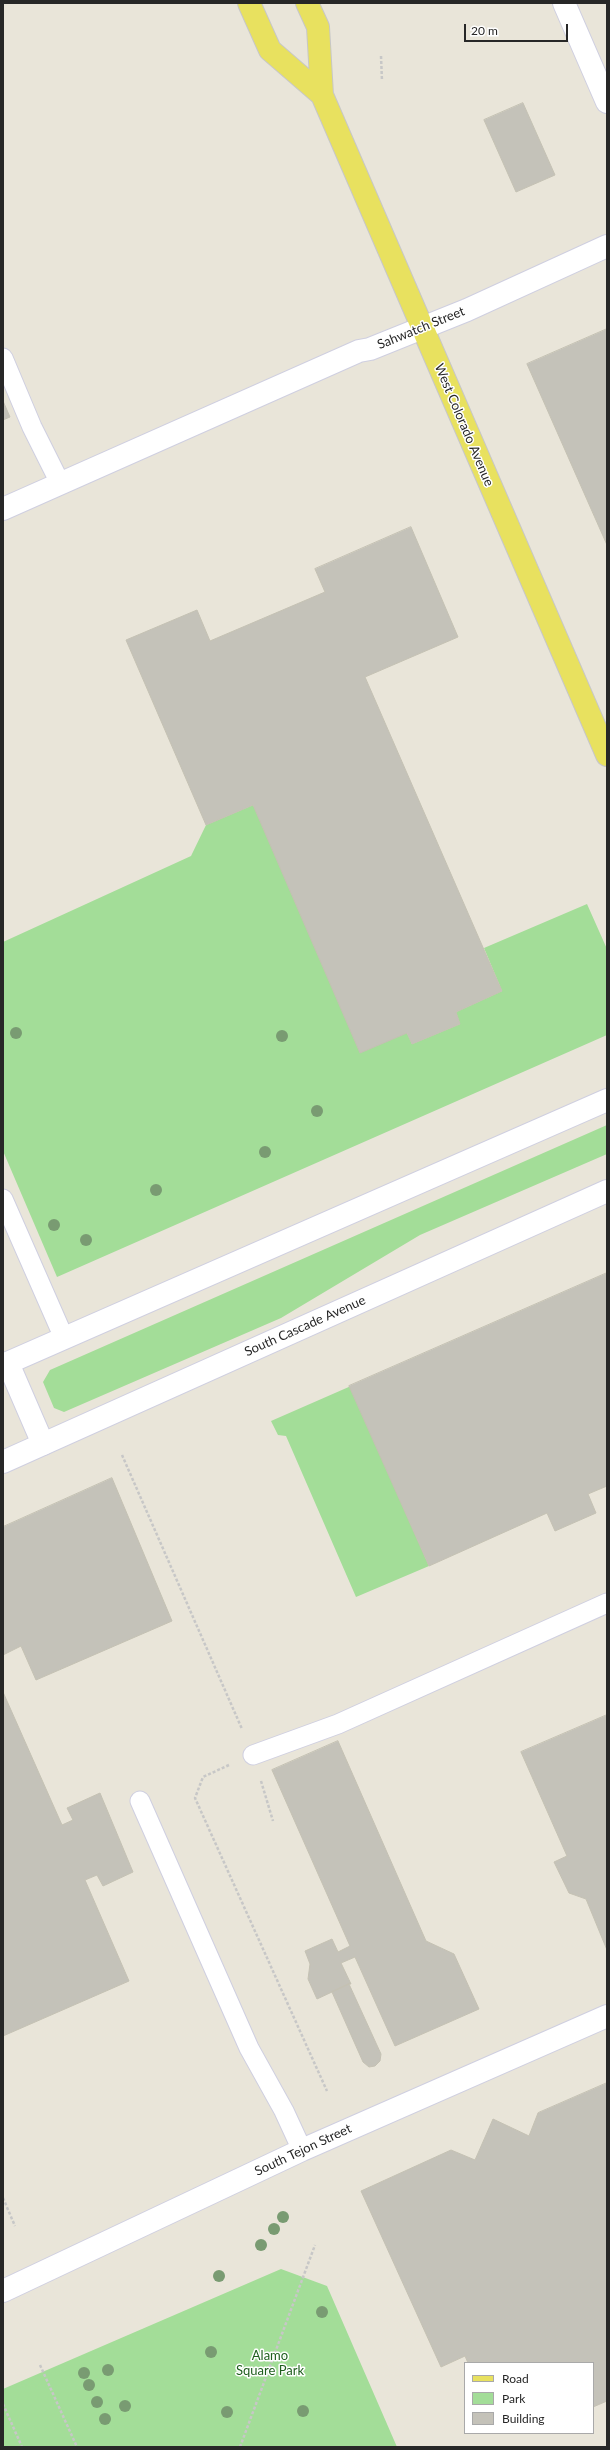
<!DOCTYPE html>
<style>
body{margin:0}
#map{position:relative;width:610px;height:2450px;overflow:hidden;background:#e9e5d9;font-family:Lato,sans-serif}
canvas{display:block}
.frame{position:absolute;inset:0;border:4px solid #272727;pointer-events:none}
.legend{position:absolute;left:464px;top:2362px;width:130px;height:72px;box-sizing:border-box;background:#fff;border:1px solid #a9a9a9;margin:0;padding:5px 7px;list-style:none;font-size:12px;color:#272727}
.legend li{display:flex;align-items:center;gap:8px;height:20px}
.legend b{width:20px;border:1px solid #a9a9a9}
.scale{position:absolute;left:464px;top:24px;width:104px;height:18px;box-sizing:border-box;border:2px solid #272727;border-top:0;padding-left:5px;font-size:12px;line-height:14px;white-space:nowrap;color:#272727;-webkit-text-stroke:3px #fff;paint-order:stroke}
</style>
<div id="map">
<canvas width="610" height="2450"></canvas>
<div class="frame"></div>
<ul class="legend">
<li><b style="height:5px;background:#e8e15f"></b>Road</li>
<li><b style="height:11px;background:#a3dd98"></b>Park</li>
<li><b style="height:11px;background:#c4c2b9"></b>Building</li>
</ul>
<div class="scale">20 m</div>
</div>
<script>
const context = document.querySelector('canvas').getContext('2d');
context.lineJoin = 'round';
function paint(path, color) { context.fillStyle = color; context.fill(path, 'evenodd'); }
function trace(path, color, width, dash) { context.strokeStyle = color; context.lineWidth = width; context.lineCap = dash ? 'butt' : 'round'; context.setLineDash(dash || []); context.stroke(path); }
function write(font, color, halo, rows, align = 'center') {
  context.font = font + ' Lato,sans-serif'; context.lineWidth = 3; context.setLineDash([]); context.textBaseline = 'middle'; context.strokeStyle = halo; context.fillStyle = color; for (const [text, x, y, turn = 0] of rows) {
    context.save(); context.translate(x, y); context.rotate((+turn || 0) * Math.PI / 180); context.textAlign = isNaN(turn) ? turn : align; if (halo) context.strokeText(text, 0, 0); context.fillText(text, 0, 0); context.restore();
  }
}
const green = new Path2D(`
 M253,805L407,1033L412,1044L460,1024L456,1012L502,991L484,948L587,904L607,949V1035L57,1277L3,1151V942L191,856L206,825Z
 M607,1125V1154L420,1235L281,1318L64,1412L54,1408L43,1382L50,1370Z
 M351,1386L429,1566L356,1597L286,1436L278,1435L271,1421Z
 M281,2269L327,2286L397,2447H3V2389Z`);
const building = new Path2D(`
 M523,103L555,175L516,192L484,120Z
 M607,329V545L527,364Z
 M3,401L10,417L3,420Z
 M411,527L458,637L365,677L502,991L456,1012L460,1024L412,1044L407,1033L360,1053L253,805L206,825L126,640L197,610L210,641L325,592L315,569Z
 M607,1273V1486L588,1494L596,1513L555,1531L547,1513L429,1566L349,1386Z
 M112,1478L172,1621L36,1680L21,1646L3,1655V1527Z
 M3,1692L62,1825L73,1820L67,1808L100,1793L133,1872L103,1886L97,1875L85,1880L129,1981L3,2036Z
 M607,1715V1950L586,1899L569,1893L554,1862L567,1856L521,1752Z
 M338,1741L426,1941L454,1954L479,2009L395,2046L355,1957L341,1963L351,1984H349L317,1999L308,1979L310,1964L305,1951L332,1939L338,1952L350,1946L272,1770Z
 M349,1984L381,2054L380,2061L375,2066L369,2067L363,2062L332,1992Z
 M607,2083V2401L593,2407V2363H468L465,2356L441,2367L361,2191L451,2150L475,2160L493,2119L529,2136L538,2113Z`);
const path = new Path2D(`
 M381,56L382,81
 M122,1455L242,1729
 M229,1765L203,1777L195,1798L327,2091
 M261,1781L273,1821
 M3,2198L15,2226
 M40,2365L77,2447
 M3,2404L22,2447
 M240,2447L315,2245`);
const lane = new Path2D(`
 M3,358L32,427L60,483
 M3,1199L64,1338
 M253,1755L338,1724L607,1603
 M140,1801L249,2048L284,2111L302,2150`);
const street = new Path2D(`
 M564,3L607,102
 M3,509L359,351L370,349L467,310L607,246
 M8,1363L43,1444`);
const secondary = new Path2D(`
 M3,1365L607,1100
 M3,1462L607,1191
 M3,2291L302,2150L607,2016`);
const primary = new Path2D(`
 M249,3L270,50L322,95
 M307,3L318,27L322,95L607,755`);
const trees = [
 [16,1033],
 [282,1036],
 [317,1111],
 [265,1152],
 [156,1190],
 [54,1225],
 [86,1240],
 [283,2217],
 [274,2229],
 [261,2245],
 [219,2276],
 [322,2312],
 [211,2352],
 [108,2370],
 [84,2373],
 [89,2385],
 [97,2402],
 [125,2406],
 [303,2411],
 [227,2412],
 [105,2419]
];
const streetNames = [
 ["Sahwatch Street",421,328,-22],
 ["West Colorado Avenue",464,425,67],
 ["South Cascade Avenue",305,1326,-24],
 ["South Tejon Street",303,2150,-25]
];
const parkNames = [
 ["Alamo",270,2356],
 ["Square Park",270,2371]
];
paint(green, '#a3dd98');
paint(building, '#c4c2b9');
trace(building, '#c4c1b3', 1);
trace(lane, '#cfcfe0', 21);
trace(street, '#cfcfe0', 24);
trace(secondary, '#cfcfe0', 24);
trace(primary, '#c7c7c7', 24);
trace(path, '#c7c7c7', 2.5, [3, 2]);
trace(lane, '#fff', 19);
trace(street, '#fff', 22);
trace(secondary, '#fff', 22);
trace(primary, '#e8e15f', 22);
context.fillStyle = '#799b72';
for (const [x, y] of trees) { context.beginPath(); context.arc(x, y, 6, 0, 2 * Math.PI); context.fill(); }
write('13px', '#272727', '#fff', streetNames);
write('13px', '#1e5e1d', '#fff', parkNames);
</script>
